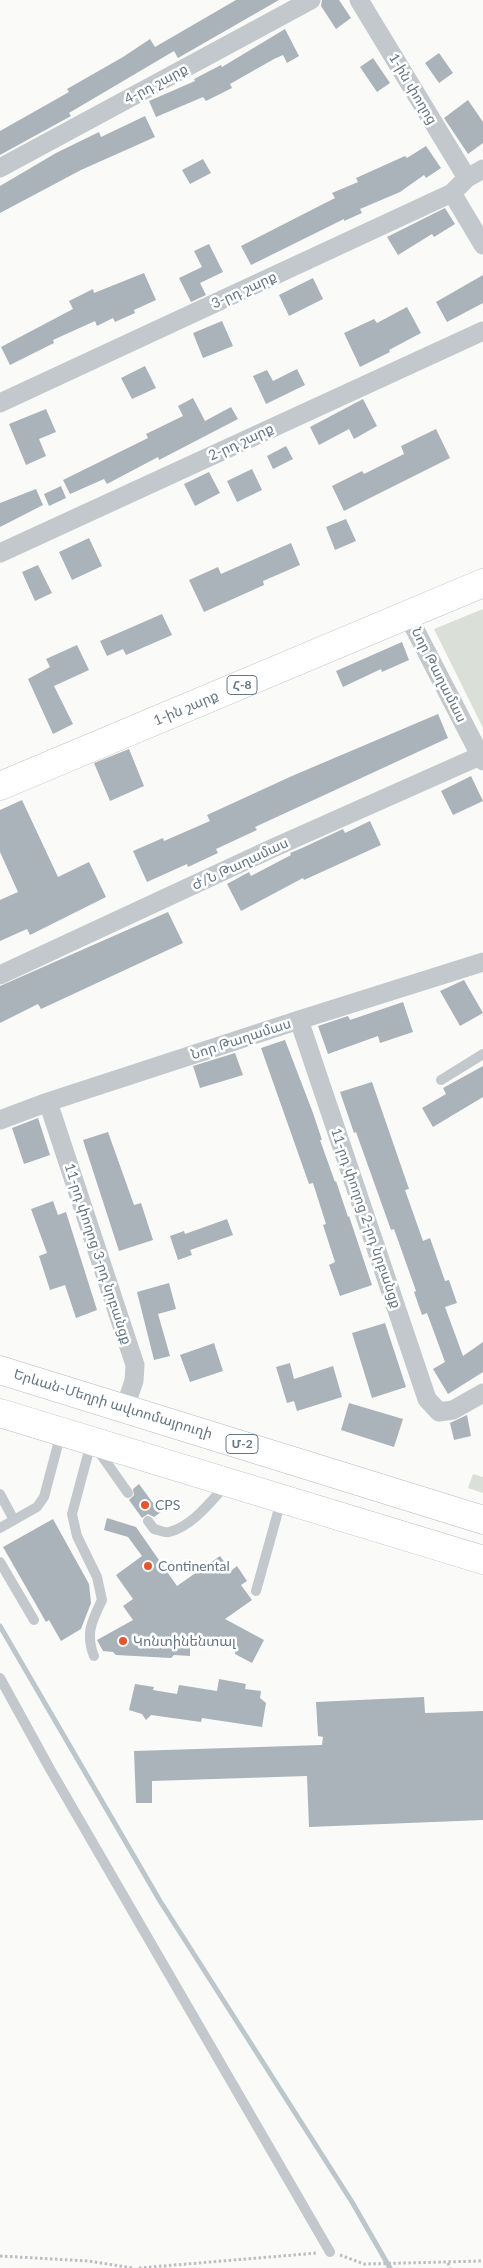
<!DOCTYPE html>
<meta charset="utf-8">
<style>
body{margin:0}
canvas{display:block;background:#fafaf8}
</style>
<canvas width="483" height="2268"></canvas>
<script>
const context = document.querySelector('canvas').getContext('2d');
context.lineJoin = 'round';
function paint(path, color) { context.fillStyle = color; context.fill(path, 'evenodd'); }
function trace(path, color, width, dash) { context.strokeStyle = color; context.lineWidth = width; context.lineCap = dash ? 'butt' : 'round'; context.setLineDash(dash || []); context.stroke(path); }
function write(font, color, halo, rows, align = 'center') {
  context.font = font + ' Lato,"Noto Sans Armenian",sans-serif'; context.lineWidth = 5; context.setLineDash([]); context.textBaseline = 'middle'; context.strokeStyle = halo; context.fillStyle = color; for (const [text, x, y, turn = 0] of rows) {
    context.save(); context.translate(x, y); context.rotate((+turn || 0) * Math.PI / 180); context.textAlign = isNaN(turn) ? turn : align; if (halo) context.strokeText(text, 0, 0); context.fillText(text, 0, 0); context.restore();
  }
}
const green = new Path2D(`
 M483,609V728L434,629Z
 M473,1474L483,1477V1493L468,1488Z`);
const stream = new Path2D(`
 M0,1626L160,1901L352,2202L390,2268`);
const building = new Path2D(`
 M236,0H279L178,58L174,51L69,113L71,116L0,155V131L69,92L67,89L123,57L150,39L155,47Z
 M322,0H339L351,18L336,29L321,6Z
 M285,29L299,56L287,63L283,55L274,59L230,84L232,88L206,101L203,97L156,117L149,101L195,81L194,79L221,65L222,67Z
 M439,53L453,73L439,83L425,63Z
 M373,58L390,83L377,92L360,67Z
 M468,100L483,122V143L468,154L444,118Z
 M145,116L155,137L81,170L0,213V186L56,153L99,132L101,137Z
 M426,146L441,168L426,178L424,175L400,192L360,209L362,213L344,221V219L251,265L241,246L335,198L332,193L358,182L356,178L405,156L407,158Z
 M203,159L211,173L190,184L182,170Z
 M445,208L455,224L434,237L432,234L398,255L387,237Z
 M209,244L223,272L200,283L206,295L191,302L179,278L202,267L194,251Z
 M144,273L156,300L134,310L135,313L115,322L113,318L97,326L95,321L53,340L54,343L10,365L1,347L73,309L69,301L93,289L94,293Z
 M483,275V303L447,322L436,302Z
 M313,278L323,299L289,316L279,295Z
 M407,307L421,333L389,350L390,352L360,367L344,333L374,319L377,323Z
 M222,321L233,346L203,358L193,333Z
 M145,366L156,388L132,399L121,378Z
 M297,369L305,385L266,404L253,376L267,370L273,381Z
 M193,398L205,421L231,407L238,419L159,460L158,457L107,484L104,479L70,494L63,480L148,438L146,434L183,416L178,406Z
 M363,399L377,426L354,439L349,429L319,445L310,427Z
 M46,409L56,432L39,439L46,456L26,465L9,424Z
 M436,429L450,458L344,511L332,486L362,471L364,474L404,454L401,446Z
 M286,446L293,459L273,469L267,456Z
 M252,469L262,490L237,502L227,481Z
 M209,472L220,493L195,506L184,484Z
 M61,486L66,498L49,506L44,494Z
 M36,489L43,505L0,527V503Z
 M346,519L356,541L335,550L326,527Z
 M89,538L102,566L72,580L59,552Z
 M291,543L300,565L263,581L264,585L204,612L189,580L218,567L221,574Z
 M38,565L52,593L35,601L22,572Z
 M162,614L172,635L126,655L123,649L107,656L100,641Z
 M402,642L409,660L382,672L381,669L343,687L336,671Z
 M77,645L89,670L54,686L73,724L53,734L28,679L50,667L46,659Z
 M438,714L448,738L255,827L257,830L216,849L218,853L188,867L187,864L147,882L133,851L163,838L164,841L210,821L207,815L292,776Z
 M129,749L144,786L110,801L94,763Z
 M471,776L483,801L453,815L441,791Z
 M22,800L58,877L89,862L106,897L30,935L27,929L0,941V900L18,892L0,852V810Z
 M370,821L381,845L304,880L303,878L241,911L227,884L249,872L251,876L291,855L290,853L302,848L343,829L345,833Z
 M168,912L183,943L41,1009L38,1004L0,1023V986Z
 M464,980L483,1013L460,1026L440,991Z
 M403,1002L413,1032L380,1043L378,1036L328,1054L318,1026L348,1016L350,1020Z
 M285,1040L313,1113L322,1140H320L335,1182L336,1181L348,1217L349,1216L372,1285L340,1296L329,1265L335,1262L323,1225L326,1224L313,1183L309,1184L261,1048Z
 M235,1053L243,1075L200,1088L193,1066Z
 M483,1066V1097L433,1127L422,1108L446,1094L443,1088Z
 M372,1082L409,1189L405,1190L423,1241L430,1238L445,1281L449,1280L457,1303L445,1307L463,1356L483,1342V1372L448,1394L433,1369L445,1362L427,1313L422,1315L414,1292L416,1291L394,1229L391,1230L356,1132L354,1133L340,1092Z
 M38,1118L50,1155L24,1164L12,1128Z
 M108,1132L134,1205L141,1203L153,1240L119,1251L83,1140Z
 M53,1201L58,1215L66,1212L97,1310L76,1318L65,1285L50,1290L39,1256L47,1253L31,1209Z
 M227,1219L233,1235L190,1250L192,1255L178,1260L170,1236L184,1231L185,1234Z
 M169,1283L176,1309L158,1314L170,1356L154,1360L137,1292Z
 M385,1323L406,1387L372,1398L352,1333Z
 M214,1343L223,1371L190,1382L180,1355Z
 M290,1363L294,1379L333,1366L342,1397L297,1411L294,1401L287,1403L276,1367Z
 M349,1403L403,1419L394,1447L341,1430Z
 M467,1415L471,1436L454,1440L450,1423Z
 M139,1484L153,1503L167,1508L154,1517L148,1514L142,1518L129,1500L134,1495L133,1489Z
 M107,1518L136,1527L177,1586L220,1556L231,1571L237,1566L247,1581L241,1585L252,1600L225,1619L264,1640L252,1663L235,1654L236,1648L190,1644V1656L174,1655L171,1658L116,1655L113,1652L103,1651L97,1640L133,1620L123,1606L133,1599L116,1575L142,1556L128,1537L104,1530Z
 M53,1519L89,1584L91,1603L81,1629L61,1641L49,1620L46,1622L3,1547Z
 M219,1679L246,1684L245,1689L261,1691L260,1698L266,1703L262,1727L202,1718L201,1722L151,1715L146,1720L142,1714L129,1710L135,1684L154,1687L153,1690L177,1694L179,1685L217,1691Z
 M424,1697L425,1713L483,1711V1820L309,1827L307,1776L152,1781V1803H136L134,1751L322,1745L323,1737L318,1736L316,1702Z`);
const path = new Path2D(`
 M340,2255L364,2264L483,2261
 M0,2256L88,2261L133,2268
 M448,2263L450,2268
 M139,2268L317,2253`);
const service = new Path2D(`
 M441,1080L483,1054
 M91,1443L72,1514L77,1536L97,1577L102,1600C92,1621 85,1633 94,1656
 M97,1449L128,1493
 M0,1494L14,1520
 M148,1521L154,1529C159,1530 165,1533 169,1532C193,1526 211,1501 227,1484
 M0,1528L37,1507L44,1497L61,1433
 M0,1562L34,1620
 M256,1591L281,1501
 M0,1678L50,1769L330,2252`);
const minor = new Path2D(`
 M359,0L467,178
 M0,168L311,0
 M452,193L483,245
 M0,403L452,193L467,178L483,169
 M0,553L483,331
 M408,616L483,761
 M0,975L273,848L480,756
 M299,1020L427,1399L439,1412L453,1410L483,1393
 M48,1102L135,1365L134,1381L125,1407
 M0,1120L48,1102L299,1020L483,962`);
const primary = new Path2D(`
 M0,786L483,583`);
const trunk = new Path2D(`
 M0,1370L483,1520
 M0,1413L483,1560`);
const markers = [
 [145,1505,5,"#e4572e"],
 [148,1566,5,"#e4572e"],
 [123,1641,5,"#e4572e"]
];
const shields = [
 [242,685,30],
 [242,1444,32]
];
const shieldNames = [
 ["Հ-8",242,685],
 ["Մ-2",242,1444]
];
const streetNames = [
 ["4-րդ շարք",156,84,-28],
 ["1-ին փողոց",413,89,59],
 ["3-րդ շարք",244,290,-25],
 ["2-րդ շարք",241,442,-25],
 ["Նոր Թաղամաս",439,675,63],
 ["1-ին շարք",186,708,-23],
 ["Ժ/Ն Թաղամաս",240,864,-25],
 ["Նոր Թաղամաս",241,1039,-18],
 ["11-րդ փողոց 2-րդ նրբանցք",366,1218,71],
 ["11-րդ փողոց 3-րդ նրբանցք",98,1254,72],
 ["Երևան-Մեղրի ավտոմայրուղի",113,1404,17]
];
const poiNames = [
 ["CPS",155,1505],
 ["Continental",158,1566],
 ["Կոնտինենտալ",133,1641]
];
paint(green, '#dadfd7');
trace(stream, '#bbc7cb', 5);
paint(building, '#aab3b9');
trace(primary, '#b5babe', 29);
trace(trunk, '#b4b9bd', 29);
trace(path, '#bbbfc2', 3, [2.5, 2.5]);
trace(service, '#c3c8cc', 10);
trace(minor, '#c3c8cc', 19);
trace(primary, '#fff', 28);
trace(trunk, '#fff', 28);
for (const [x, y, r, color] of markers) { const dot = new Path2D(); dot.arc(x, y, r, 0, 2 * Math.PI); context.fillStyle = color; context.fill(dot); trace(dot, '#fff', 2); }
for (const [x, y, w] of shields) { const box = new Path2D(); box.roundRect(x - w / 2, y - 9.5, w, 19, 4); context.fillStyle = '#fff'; context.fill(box); trace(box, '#657683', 1); }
write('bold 12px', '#657683', null, shieldNames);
write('14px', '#657683', '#fff', streetNames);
write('14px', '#657683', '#fff', poiNames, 'left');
</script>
